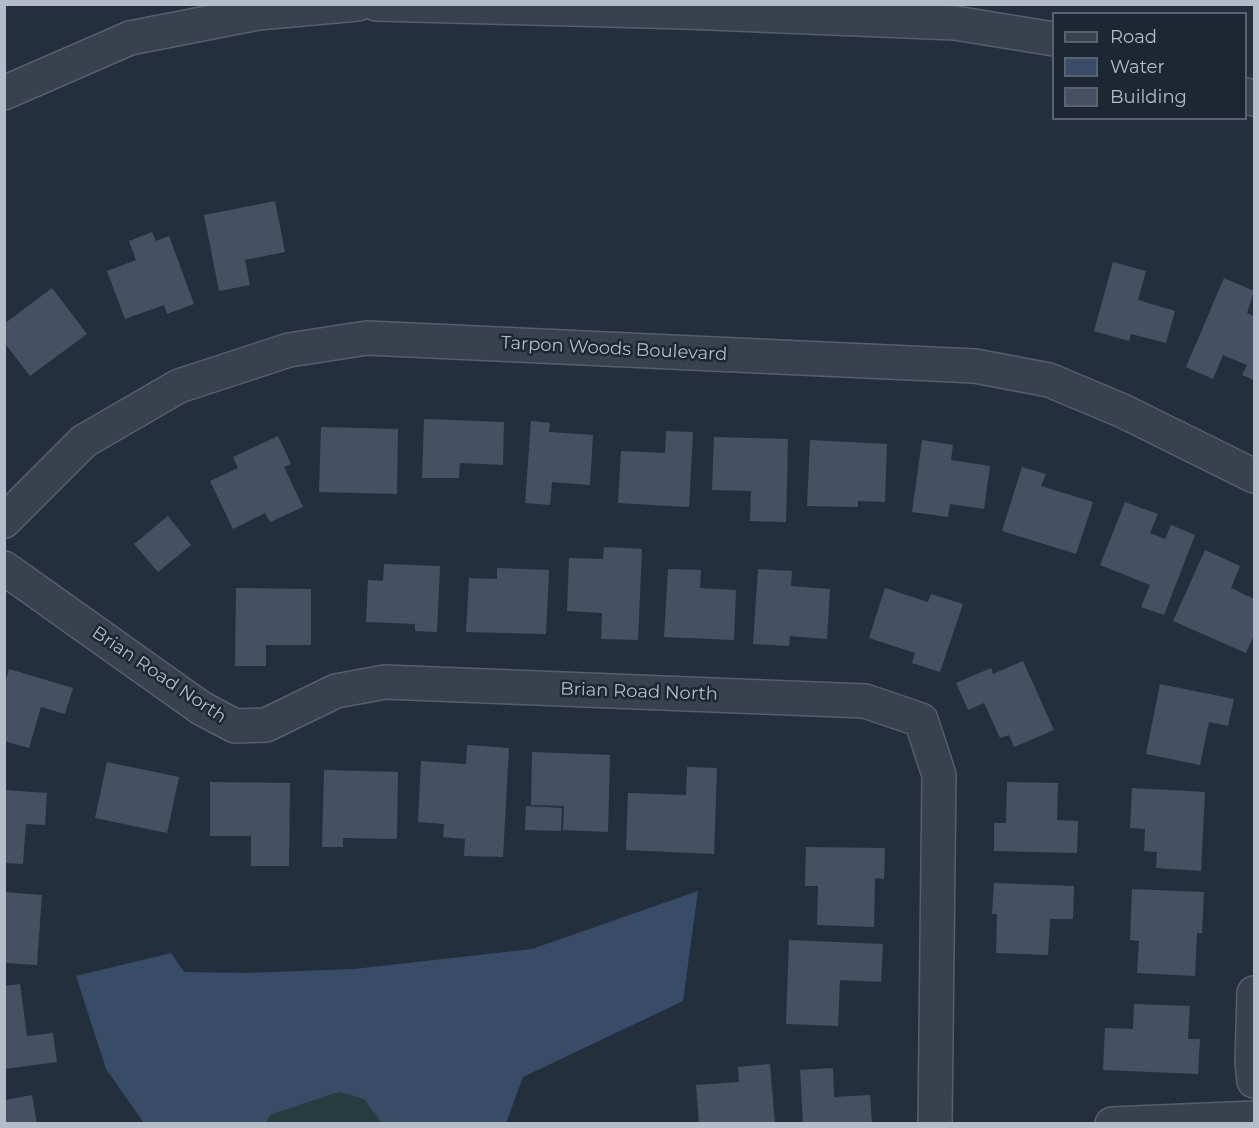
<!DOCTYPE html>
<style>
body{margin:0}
#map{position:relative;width:1259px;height:1128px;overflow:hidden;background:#242f3e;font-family:Montserrat,sans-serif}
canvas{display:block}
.frame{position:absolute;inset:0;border:6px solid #b4bcc9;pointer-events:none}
.legend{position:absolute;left:1052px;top:12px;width:195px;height:108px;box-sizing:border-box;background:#1d2633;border:2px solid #59626f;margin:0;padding:8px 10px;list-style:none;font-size:18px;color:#b4bcc9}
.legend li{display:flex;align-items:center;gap:12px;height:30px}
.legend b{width:30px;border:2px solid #59626f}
</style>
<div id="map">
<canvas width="1259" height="1128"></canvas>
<div class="frame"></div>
<ul class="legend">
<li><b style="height:8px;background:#38414e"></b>Road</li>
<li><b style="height:16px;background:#394c67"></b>Water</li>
<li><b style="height:16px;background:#455162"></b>Building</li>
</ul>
</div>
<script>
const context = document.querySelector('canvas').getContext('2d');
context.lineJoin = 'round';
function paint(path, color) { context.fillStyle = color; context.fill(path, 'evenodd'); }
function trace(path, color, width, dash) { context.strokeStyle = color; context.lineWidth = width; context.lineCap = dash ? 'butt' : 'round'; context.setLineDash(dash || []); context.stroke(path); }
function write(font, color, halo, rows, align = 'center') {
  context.font = font + ' Montserrat,sans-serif'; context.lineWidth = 5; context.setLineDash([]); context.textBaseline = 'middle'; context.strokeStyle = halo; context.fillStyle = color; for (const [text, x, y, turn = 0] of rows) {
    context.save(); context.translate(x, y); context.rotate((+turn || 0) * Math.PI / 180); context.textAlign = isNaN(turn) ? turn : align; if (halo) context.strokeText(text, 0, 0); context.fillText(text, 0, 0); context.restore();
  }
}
const green = new Path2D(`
 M339,1092L364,1099L382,1123L266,1124L269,1115Z`);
const water = new Path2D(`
 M698,891L683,1001L523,1077L506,1123H382L364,1099L339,1092L270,1115L266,1123H144L106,1069L76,976L171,953L184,972L247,973L354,969L532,949Z`);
const building = new Path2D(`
 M275,201L285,252L245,260L250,285L219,291L204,215Z
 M152,232L156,241L169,236L194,304L167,314L164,305L125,319L107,271L136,260L129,241Z
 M1113,262L1146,271L1138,300L1175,311L1166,343L1131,334L1129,341L1094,331Z
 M1224,278L1254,291L1247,313L1254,316V380L1242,375L1247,365L1223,355L1213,379L1186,367Z
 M52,288L87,334L30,376L4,342V324Z
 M424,419L504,422L503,465L460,463L459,478H422Z
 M531,421L550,423L549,432L593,435L590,485L552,482L550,505L525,503Z
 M321,427L398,429L397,494L319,492Z
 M666,431L693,432L689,507L618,503L621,451L665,453Z
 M278,436L291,464L284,467L303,507L270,522L265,513L233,529L210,481L238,468L233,457Z
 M714,437L788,439L786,522L750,521L751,491L712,490Z
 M810,440L887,444L885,502L858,501V507L807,506Z
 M922,440L953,445L951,460L990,466L984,509L950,504L948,517L912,512Z
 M1022,467L1046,474L1041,486L1093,502L1076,554L1002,531Z
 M1125,502L1158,514L1150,533L1165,539L1171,525L1195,535L1164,615L1141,607L1150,585L1100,565Z
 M168,516L191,545L158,572L134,544Z
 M604,547L642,549L638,640L601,639L602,613L567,611L569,558L603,559Z
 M1205,550L1240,566L1231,588L1254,599V635L1246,653L1173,621Z
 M384,564L440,566L437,632L415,631V624L366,622L368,580L383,581Z
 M497,568L549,570L546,634L466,632L469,578L497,579Z
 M668,569L701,570L700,588L736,590L734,640L664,637Z
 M758,569L792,571L791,586L830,589L827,639L790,636L789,646L753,644Z
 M236,588L311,589V645H266V666H235Z
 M885,588L928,602L931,594L963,604L940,672L912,663L915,653L869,638Z
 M1023,661L1054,730L1014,747L1009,735L1000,738L984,703L968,710L956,683L991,668L993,674Z
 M9,669L73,688L65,714L41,707L29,748L4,741V686Z
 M1160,684L1234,699L1228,726L1209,722L1200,765L1146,754Z
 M467,745L509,748L503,857L464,856L465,839L443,837L444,824L418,822L421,761L466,764Z
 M532,752L610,755L608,832L563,830L564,806L531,805Z
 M107,762L179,777L167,833L95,818Z
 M687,767L717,768L714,854L626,850L628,793L686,795Z
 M324,770L398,772L397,839L343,838V847H322Z
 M210,782L290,783L289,866H251V836H210Z
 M1007,782L1058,783L1057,820L1078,821L1077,853L994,851V823H1006Z
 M1132,788L1205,792L1201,871L1156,868L1157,852L1144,851L1145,829L1130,828Z
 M4,790L47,793L45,825L26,824L23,864L4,863Z
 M526,806L562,808L561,831L525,830Z
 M806,847L885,848L884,879L875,878L874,927L817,925L818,886H805Z
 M994,883L1074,886L1073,919H1050L1048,955L996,953L997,914H992Z
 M1132,889L1204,892L1202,933H1197L1195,976L1137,973L1139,941L1130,940Z
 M4,892L42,895L37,965L4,963Z
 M789,940L883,944L881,982L840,980L838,1026L786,1024Z
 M20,984L27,1036L53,1033L57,1062L4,1069V986Z
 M1134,1004L1190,1006L1188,1039H1200L1198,1074L1103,1070L1105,1028L1133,1029Z
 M770,1064L775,1124H699L696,1085L739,1082L738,1067Z
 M833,1068L834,1097L870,1095L872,1124H803L800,1070Z
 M32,1095L37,1124H5V1100Z`);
const minor = new Path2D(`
 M376,4L686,12L955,23L1054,39
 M4,93L130,38L258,13L358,4
 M1246,95L1254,99
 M4,521L84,441L179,386L289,350L367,338L975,366L1049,380L1123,411L1254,476
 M4,568L201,708L235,726L266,725L336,691L385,682L865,701L921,720L939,775L935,1124
 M1254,993L1252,1063L1254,1081
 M1112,1124L1254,1118`);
const streetNames = [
 ["Tarpon Woods Boulevard",614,349,3],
 ["Brian Road North",159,675,34],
 ["Brian Road North",639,692,2]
];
paint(green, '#263c3f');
paint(water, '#394c67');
paint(building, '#455162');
trace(minor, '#565f6c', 36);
trace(minor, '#38414e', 33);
write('18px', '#b4bcc9', '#1d2633', streetNames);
</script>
